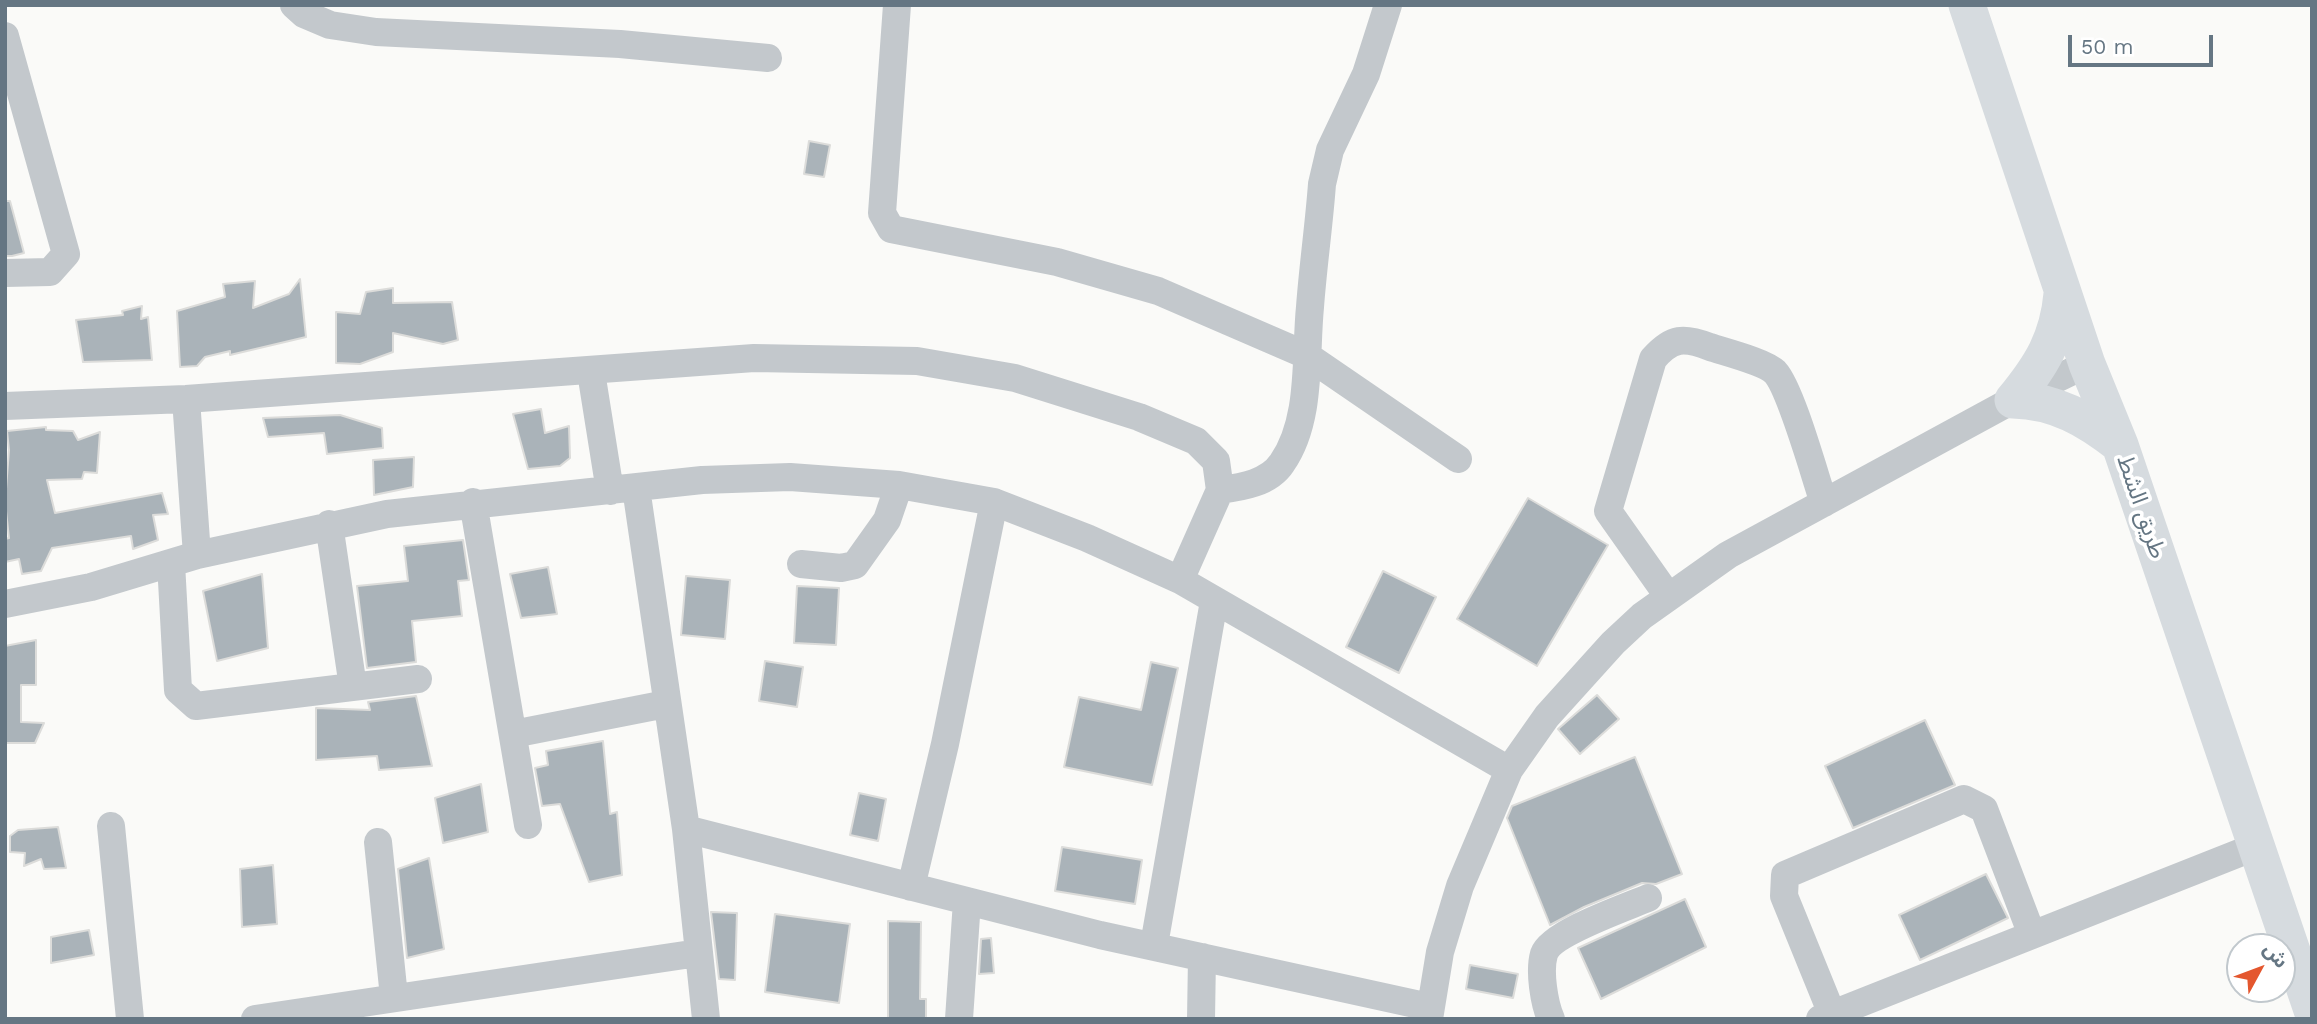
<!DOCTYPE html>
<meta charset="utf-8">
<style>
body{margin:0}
#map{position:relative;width:2317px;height:1024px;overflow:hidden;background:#fafaf8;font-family:"Work Sans","Noto Sans Arabic",sans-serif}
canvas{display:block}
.frame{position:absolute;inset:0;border:7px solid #657683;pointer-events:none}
.north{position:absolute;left:2226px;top:933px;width:70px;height:70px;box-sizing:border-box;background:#fff;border:2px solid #c1c8cd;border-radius:50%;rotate:49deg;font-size:19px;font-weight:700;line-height:28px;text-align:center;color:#657683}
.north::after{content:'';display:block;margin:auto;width:24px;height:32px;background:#e4572e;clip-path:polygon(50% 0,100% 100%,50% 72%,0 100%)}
.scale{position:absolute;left:2068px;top:35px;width:145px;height:32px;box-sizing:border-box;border:4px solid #657683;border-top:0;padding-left:9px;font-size:21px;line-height:24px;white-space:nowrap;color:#657683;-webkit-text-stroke:5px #fff;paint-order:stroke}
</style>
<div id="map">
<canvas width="2317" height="1024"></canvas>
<div class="frame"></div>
<div class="north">ش</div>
<div class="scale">50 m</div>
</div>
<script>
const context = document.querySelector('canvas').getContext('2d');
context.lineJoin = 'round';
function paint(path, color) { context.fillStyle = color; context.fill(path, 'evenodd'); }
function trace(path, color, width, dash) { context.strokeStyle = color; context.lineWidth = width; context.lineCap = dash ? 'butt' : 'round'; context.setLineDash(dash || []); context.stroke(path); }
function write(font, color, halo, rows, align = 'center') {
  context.font = font + ' "Work Sans","Noto Sans Arabic",sans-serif'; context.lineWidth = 7; context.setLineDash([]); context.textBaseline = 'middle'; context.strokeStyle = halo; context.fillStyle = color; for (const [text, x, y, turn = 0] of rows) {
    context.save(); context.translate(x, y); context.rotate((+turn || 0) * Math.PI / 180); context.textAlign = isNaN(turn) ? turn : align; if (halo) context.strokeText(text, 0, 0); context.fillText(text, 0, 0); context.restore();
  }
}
const building = new Path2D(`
 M809,141L830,145L824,177L804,174Z
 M5,201H10L24,253L12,256H5Z
 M300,279L306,337L230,355V351L205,357L197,366L180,367L177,311L225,297L223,284L255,281L253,308L289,294Z
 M393,288V303L452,302L458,340L443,344L393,333V352L360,364L336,363V312L360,314L366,292Z
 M142,306L141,319L148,317L152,360L83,362L76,320L123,315L122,311Z
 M541,409L545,433L569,426L570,458L560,466L528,469L513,414Z
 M340,415L382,428L383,448L327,454L324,433L268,437L263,418Z
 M46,427V430L73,431L78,440L100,432L97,473L84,472L82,479L47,480L55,513L162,493L168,514L153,515L158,540L133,549L131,536L52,548L41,571L22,574L19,559L5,562V539L9,538L5,502L9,450L7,431Z
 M414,457L413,487L374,495L373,460Z
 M1528,498L1608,545L1537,666L1457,619Z
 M463,540L469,580L458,581L462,616L412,621L416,662L367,668L357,586L408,581L404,546Z
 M548,567L557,614L521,618L510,574Z
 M1383,571L1436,597L1399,673L1346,647Z
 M262,574L268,648L217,661L203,591Z
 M686,576L730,580L725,639L681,635Z
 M797,586L839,588L836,645L794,643Z
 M36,640V685H21V722L44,723L35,743H5V646Z
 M765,661L803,667L797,707L759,701Z
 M1151,662L1178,668L1152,785L1064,767L1079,697L1141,710Z
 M1597,695L1619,719L1580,754L1558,729Z
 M416,696L432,766L379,770L377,756L316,760V708L370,710L368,702Z
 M1925,720L1955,785L1853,828L1825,766Z
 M603,741L610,814L617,812L622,875L589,882L560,804L542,806L535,768L548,765L546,751Z
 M1635,757L1682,874L1656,884L1642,883L1584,907L1550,925L1507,818L1512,806Z
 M481,784L488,832L443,843L435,798Z
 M859,793L886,799L878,841L850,835Z
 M58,827L66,868L44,869L41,859L24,866L25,853L10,852V836L18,830Z
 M1062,847L1142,860L1135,904L1055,891Z
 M429,858L444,949L407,958L398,869Z
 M273,865L277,924L242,927L240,869Z
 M1986,874L2008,918L1920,960L1899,915Z
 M1685,899L1706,947L1601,999L1578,948Z
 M711,912L737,913L735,980L719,979Z
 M775,914L850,924L839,1003L765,992Z
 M888,921L921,922L920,999H926V1019H888Z
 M89,930L94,955L51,963V937Z
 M991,938L994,973L979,974L981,939Z
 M1470,965L1518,974L1513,998L1466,989Z`);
const minor = new Path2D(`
 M294,5L304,14L330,25L376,32L620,44L768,58
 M897,5L882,213L891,229L1057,262L1158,291L1306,355L1458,459
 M5,36L66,254L50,272L5,273
 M591,372L610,491
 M186,399L197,555
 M5,406L186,399L754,358L917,361L1015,378L1139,417L1196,441L1216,461L1220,490L1180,580
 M636,488L686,829L706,1019
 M1220,490C1242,487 1269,483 1282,463C1312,420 1305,357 1310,307C1313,266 1319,225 1322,184L1330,150L1366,74L1388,5
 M473,502L528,825
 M329,524L353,687
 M171,563L178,690L196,706L418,679
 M801,564L841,568L855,565L887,520L899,485
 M1668,596L1608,511L1653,359C1672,337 1684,337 1710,347C1725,352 1765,362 1775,372C1791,389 1815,477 1824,503
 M5,604L91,587L197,555L387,514L702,480L790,477L899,485L994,502L1087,538L1180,580L1509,770
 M513,734L666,704
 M111,826L130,1019
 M686,829L1100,935L1429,1007
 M378,842L394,997
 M911,887L945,744L994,502
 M1154,945L1214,601
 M1832,1014L1784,896L1785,875L1964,799L1984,809L2032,935
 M255,1019L698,953
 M959,1019L967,901
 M1201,1019L1202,957
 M1429,1019L1440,952L1460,886L1509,770L1547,716L1613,643L1642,616L1728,555L2013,400L2087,364
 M1551,1019C1544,1003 1539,971 1544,954C1551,933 1627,907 1648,898
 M1820,1019L2257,846`);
const major = new Path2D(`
 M1967,5L2087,364L2120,445L2312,1010
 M2013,400C2041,366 2058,339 2062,294
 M2013,400C2056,401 2087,419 2120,445`);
const streetNames = [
 ["طريق الشط",2141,507,71]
];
paint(building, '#aab3b9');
trace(building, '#dcdcda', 2);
trace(minor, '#c3c8cc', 28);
trace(major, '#d6dbdf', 37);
write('23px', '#657683', '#fff', streetNames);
</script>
